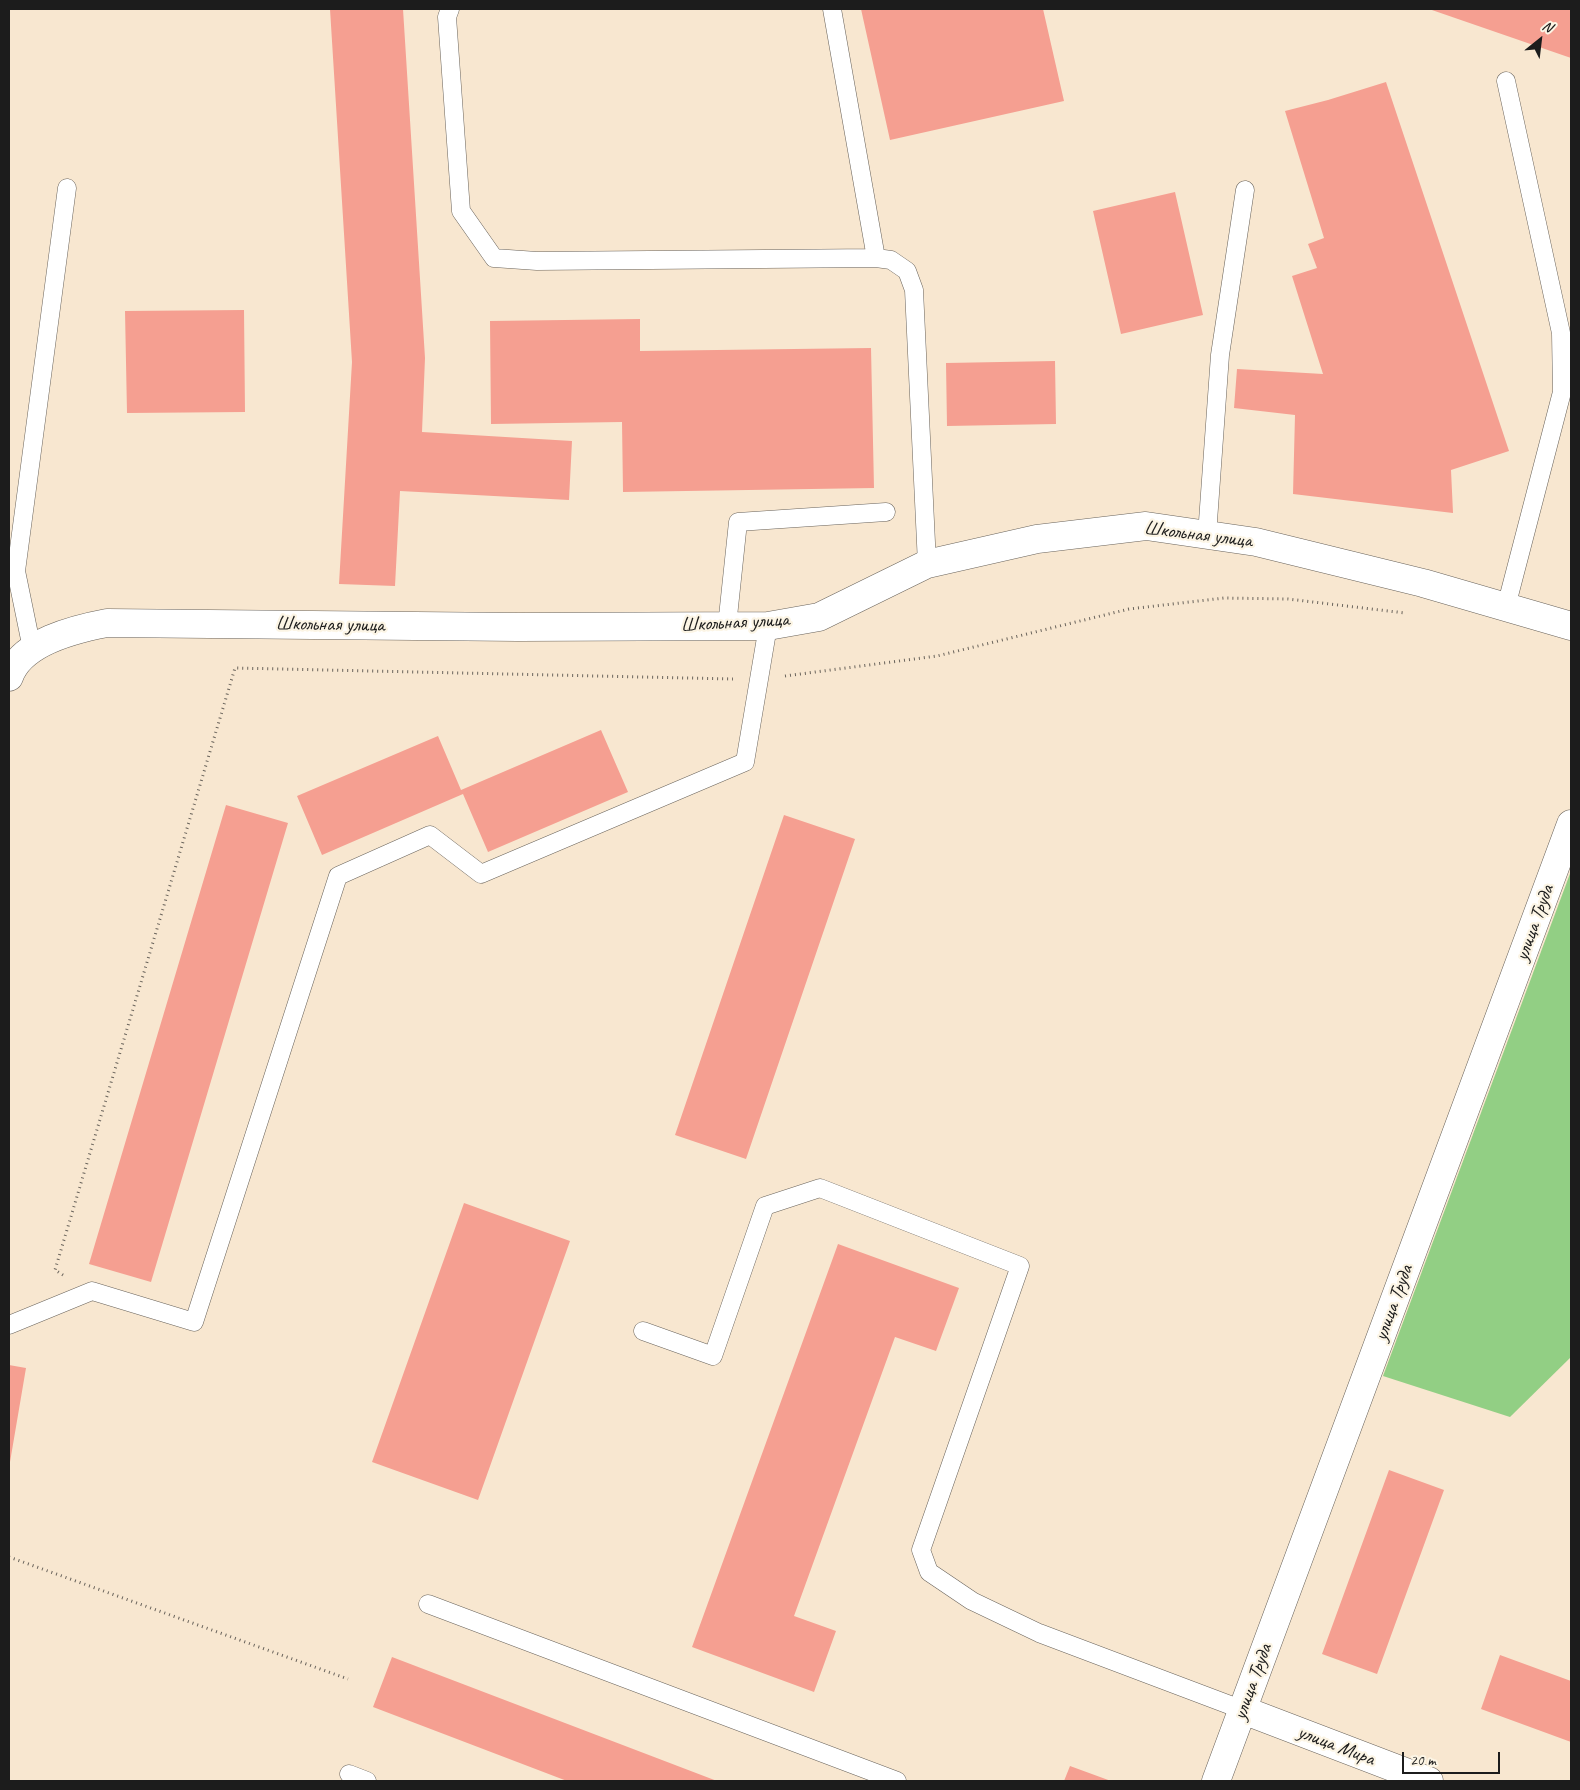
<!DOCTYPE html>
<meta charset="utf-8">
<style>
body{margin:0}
#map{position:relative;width:1580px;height:1790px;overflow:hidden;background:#f8e7d0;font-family:Caveat,sans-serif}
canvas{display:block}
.frame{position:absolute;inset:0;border:10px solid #1c1c1c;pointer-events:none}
.north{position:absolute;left:1515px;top:15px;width:50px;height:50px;-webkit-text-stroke:4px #fcf5e5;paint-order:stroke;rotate:29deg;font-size:14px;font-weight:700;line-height:20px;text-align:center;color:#1c1c1c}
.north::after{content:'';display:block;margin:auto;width:18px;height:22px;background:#1c1c1c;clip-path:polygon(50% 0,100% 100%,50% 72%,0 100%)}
.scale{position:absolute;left:1402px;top:1752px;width:98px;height:22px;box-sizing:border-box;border:2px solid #1c1c1c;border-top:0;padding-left:6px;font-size:15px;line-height:18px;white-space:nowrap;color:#1c1c1c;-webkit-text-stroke:4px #fcf5e5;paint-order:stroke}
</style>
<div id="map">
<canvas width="1580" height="1790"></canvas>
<div class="frame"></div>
<div class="north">N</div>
<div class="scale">20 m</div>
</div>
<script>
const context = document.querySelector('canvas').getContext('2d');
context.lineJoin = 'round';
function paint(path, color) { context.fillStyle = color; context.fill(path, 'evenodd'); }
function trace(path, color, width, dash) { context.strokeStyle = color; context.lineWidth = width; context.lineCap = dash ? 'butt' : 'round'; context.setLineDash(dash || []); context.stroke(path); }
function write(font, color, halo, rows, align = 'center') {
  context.font = font + ' Caveat,sans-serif'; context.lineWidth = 4.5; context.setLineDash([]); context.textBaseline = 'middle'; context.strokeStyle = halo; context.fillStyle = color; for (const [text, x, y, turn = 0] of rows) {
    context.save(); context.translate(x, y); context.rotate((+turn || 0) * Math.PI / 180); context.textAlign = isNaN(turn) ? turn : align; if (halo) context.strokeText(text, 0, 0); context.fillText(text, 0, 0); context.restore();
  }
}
const green = new Path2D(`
 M1571,871V1357L1510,1417L1383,1376Z`);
const building = new Path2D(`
 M330,9H403L425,358L422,432L572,441L569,500L400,491L395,586L339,584L352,362Z
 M861,9H1043L1064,101L890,140Z
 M1429,9H1571V58Z
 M1386,82L1509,451L1451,470L1453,513L1293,494L1295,415L1234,408L1237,369L1323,374L1292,276L1317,268L1308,244L1324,238L1285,111L1328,100Z
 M1175,192L1203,315L1121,334L1093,211Z
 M244,310L245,412L127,413L125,311Z
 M640,319V351L871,348L874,488L623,492L622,422L491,424L490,321Z
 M1055,361L1056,424L947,426L946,363Z
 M601,730L628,792L488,852L463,794L322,855L297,796L438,736L461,790Z
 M226,805L288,823L151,1282L89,1264Z
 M784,815L855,839L746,1159L675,1135Z
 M464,1203L570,1241L478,1500L372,1462Z
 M838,1244L959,1288L936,1351L895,1337L794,1616L836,1631L814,1692L692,1647Z
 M9,1365L26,1368L10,1462H9Z
 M1389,1470L1444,1490L1377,1674L1322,1654Z
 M1500,1655L1571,1681V1742L1481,1709Z
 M392,1657L717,1781H567L373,1707Z
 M1070,1766L1111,1781H1064Z`);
const path = new Path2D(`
 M785,676L937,656L1129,609L1224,598L1288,599L1405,613
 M63,1275L55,1270L235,668L733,679
 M9,1557L348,1679`);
const lane = new Path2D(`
 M450,9L447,17L461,211L494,258L537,261L876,258L891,260L907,271L914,290L927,564
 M832,9L876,258
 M1506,81L1561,333L1562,392L1506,607
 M1207,535L1220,355L1245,190
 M727,626L738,522L886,512
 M32,649L16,571L67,188
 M9,1325L92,1291L194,1322L338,876L430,835L481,874L745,762L768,626
 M643,1331L713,1356L765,1206L820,1188L1020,1266L921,1550L929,1572L972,1601L1039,1633L1243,1710
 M428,1604L897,1781
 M349,1774L367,1781`);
const street = new Path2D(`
 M9,677C21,642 75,629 107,623L518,627L768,626L819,617L927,564L1037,539L1146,526L1256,542L1423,583L1571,626
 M1243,1710L1429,1781
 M1216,1781L1571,824`);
const streetNames = [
 ["Школьная улица",1198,535,7],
 ["Школьная улица",735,623,-3],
 ["Школьная улица",330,625,1],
 ["улица Труда",1535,923,-70],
 ["улица Труда",1394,1303,-70],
 ["улица Труда",1253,1682,-70],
 ["улица Мира",1336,1746,21]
];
paint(green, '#92cf84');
paint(building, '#f59f91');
trace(lane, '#69635b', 19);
trace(street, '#69635b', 29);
trace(path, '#69635b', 3, [1, 4]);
trace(lane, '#fff', 18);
trace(street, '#fff', 28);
write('20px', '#1c1c1c', '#fcf5e5', streetNames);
</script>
